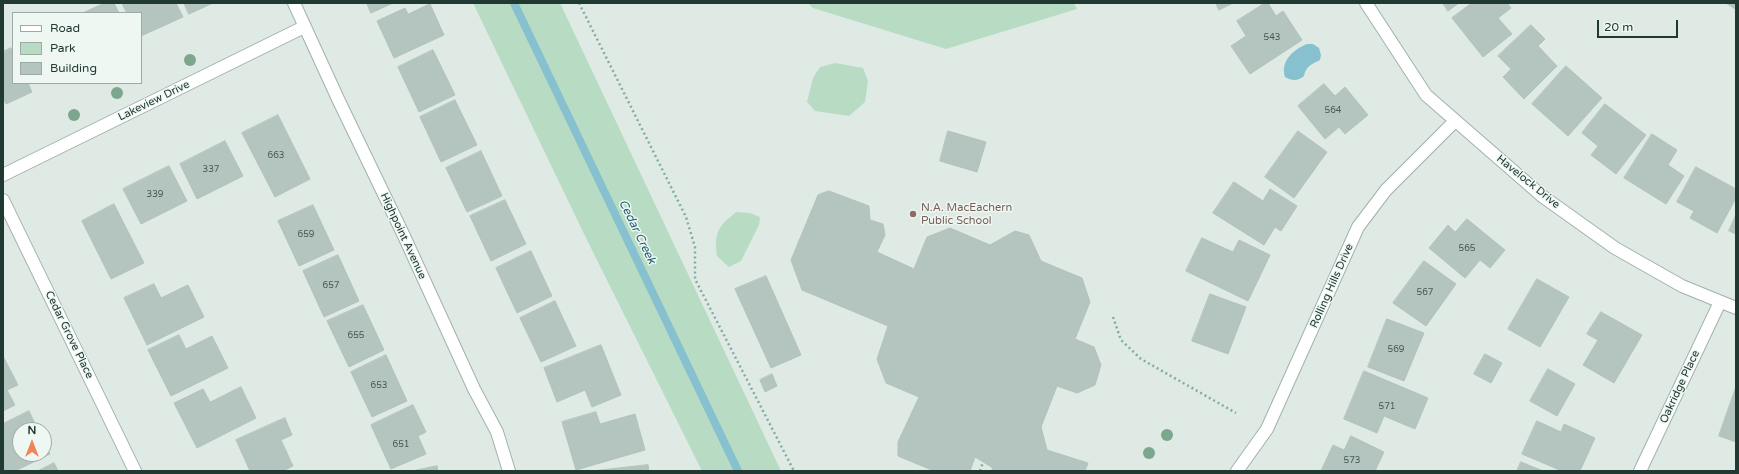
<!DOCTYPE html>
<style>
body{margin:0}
#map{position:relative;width:1739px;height:474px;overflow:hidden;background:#dfeae5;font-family:"Varela Round",sans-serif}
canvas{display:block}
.frame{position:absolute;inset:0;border:4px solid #203933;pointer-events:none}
.legend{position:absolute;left:12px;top:12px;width:130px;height:72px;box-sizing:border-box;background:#eff7f3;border:1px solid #9caba6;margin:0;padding:5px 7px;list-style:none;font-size:12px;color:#203933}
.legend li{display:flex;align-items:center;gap:8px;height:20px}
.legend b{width:20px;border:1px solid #9caba6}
.north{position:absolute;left:12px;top:422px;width:40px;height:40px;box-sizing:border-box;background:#eff7f3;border:1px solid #9caba6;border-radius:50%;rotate:0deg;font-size:11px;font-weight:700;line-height:16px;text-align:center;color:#203933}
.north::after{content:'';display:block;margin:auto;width:14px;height:18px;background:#ee8458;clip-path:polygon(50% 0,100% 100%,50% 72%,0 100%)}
.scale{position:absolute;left:1597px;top:20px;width:81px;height:18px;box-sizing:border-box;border:2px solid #203933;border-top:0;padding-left:5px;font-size:12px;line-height:14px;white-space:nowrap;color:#203933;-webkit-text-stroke:3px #eff7f3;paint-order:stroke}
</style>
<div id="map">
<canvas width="1739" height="474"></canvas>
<div class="frame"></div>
<ul class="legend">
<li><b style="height:5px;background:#fff"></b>Road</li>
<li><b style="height:11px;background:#b8dbc3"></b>Park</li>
<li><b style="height:11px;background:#b4c4be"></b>Building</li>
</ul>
<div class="north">N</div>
<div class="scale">20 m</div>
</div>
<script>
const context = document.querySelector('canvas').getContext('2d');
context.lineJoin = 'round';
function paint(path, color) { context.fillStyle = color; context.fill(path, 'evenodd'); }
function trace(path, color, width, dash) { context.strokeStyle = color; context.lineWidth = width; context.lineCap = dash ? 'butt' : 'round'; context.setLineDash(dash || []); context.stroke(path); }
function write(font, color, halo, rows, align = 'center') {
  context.font = font + ' "Varela Round",sans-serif'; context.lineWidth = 3; context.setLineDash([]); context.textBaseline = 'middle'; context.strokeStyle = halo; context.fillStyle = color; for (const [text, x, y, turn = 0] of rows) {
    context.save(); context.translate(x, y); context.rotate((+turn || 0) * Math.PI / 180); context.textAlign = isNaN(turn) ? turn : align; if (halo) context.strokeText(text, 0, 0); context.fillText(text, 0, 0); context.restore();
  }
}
const green = new Path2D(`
 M473,3H560L781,471H702L586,238Z
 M808,3H1074L1077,9L946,49L813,8Z
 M835,63L863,68L868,81L865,102L849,116L815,111L807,102L813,78L820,67Z
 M736,212L750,213L760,217L759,225L741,261L729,267L717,256C714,232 718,227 736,212Z`);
const water = new Path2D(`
 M1307,44H1313L1319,48L1321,55L1320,60C1312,64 1306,66 1304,76C1298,81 1292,81 1285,77C1280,61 1294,49 1307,44Z`);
const stream = new Path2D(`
 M514,3L738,471`);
const building = new Path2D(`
 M105,3H114L119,13H83Z
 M122,3H176L183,17L141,36V13H127Z
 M184,3H213L189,14Z
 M367,3H393L371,13Z
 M1216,3H1233L1219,10Z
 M1265,3H1268L1276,16L1283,11L1302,40L1250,74L1231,46L1246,36L1237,21Z
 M1443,3H1459L1448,11Z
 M1472,3H1507L1511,8L1498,18L1512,34L1483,57L1452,18Z
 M1726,3H1736V9Z
 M430,4L444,35L394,58L377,21L405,8L408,14Z
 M1531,25L1545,39L1538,46L1557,66L1524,99L1503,77L1511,69L1498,56Z
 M11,48L13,51V83H28L32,92L6,104L3,98V52Z
 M433,50L455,95L419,112L398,67Z
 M1566,66L1602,98L1568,136L1532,104Z
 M1324,84L1335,96L1345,87L1368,115L1345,134L1339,127L1325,139L1298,106Z
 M455,100L477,145L441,162L420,117Z
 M1605,104L1646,135L1616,174L1591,155L1598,146L1582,133Z
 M278,115L310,179L275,197L242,133Z
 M948,131L986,142L977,172L940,161Z
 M1298,131L1327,152L1294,198L1265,177Z
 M1652,134L1677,150L1668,165L1684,176L1666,204L1624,178Z
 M225,141L243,176L197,199L180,164Z
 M481,151L502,196L467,212L446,168Z
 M169,166L187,201L141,224L123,189Z
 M1696,167L1736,189V198L1717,233L1690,218L1694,211L1677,202Z
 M1234,182L1263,201L1270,189L1297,206L1281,231L1275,227L1264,245L1213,213Z
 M829,191L869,206L870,220L883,224L885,235L877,252L914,269L927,237L950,228L990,245L1015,231L1029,235L1041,261L1082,278L1090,302L1075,339L1094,347L1101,365L1095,385L1077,393L1057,386L1041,427L1047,450L1088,463L1085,471H991L993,468L975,457L970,471H934L898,456V442L919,397L886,383L877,359L888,326L802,290L791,260L818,195Z
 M505,200L526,244L491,261L470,216Z
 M114,204L144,263L111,279L82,221Z
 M313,205L334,250L299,266L278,221Z
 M1736,215V234L1729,231Z
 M1467,219L1505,250L1490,268L1480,260L1465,278L1429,248L1448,225L1455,232Z
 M1202,238L1233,252L1239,240L1270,255L1248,301L1186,271Z
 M531,251L552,296L517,313L496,268Z
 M338,255L359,301L324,317L303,271Z
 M1424,261L1456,284L1426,326L1393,303Z
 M766,276L801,355L771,368L735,289Z
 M1537,279L1569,297L1540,347L1508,329Z
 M154,284L161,298L188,285L204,317L147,345L124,298Z
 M1210,294L1246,307L1228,354L1192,341Z
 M555,301L576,346L541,362L520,318Z
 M363,305L384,350L349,367L327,321Z
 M1601,312L1642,335L1614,383L1583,365L1598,340L1587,334Z
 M1387,319L1424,333L1404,381L1368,367Z
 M179,335L186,349L212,336L228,368L171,396L148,350Z
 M601,345L621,395L592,407L585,390L557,402L544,368Z
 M1485,354L1502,363L1491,383L1474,374Z
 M386,355L407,401L372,417L351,372Z
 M3,356L18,385L7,390L15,405L3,411Z
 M1548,369L1575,384L1557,416L1530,401Z
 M1364,371L1428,398L1415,429L1384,416L1377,433L1344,419Z
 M772,374L777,386L765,392L760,380Z
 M241,387L256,418L197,448L174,403L203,389L210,402Z
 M1736,387V442L1719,436Z
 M413,405L426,432L418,436L426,454L391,469L371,425Z
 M29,411L38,430H20V454H44V442L50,454L15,471H3V424Z
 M596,412L600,424L635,414L645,450L576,470L562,422Z
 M285,418L292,435L281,440L293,466L283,471H250L236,440Z
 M1537,421L1561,432L1564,424L1595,438L1580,471H1562L1522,454Z
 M1351,436L1384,452L1375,471H1321L1333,445L1344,450Z
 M1521,462L1543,471H1517Z
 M54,463L58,471H38Z
 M648,465L649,471H593Z
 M437,466L438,471H413Z`);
const path = new Path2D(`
 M579,3L686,217L695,247V279L794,471
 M1113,317L1121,340L1141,359L1236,413
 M980,471L983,462`);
const minor = new Path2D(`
 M294,3L338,99L404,236L474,389L497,432L509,471
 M1366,3L1426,95L1542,196L1615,248L1682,286L1736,308
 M3,175L304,27
 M3,200L135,471
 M1237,471L1267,429L1358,227L1386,190L1455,121
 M1640,471L1720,302`);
const trees = [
 [190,60],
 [117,93],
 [74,115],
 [1167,435],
 [1149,453]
];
const markers = [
 [913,214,4,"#8d6e63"]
];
const numberNames = [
 ["543",1272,38],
 ["564",1333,111],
 ["663",276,156],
 ["337",211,170],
 ["339",155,195],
 ["659",306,235],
 ["565",1467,249],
 ["657",331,286],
 ["567",1425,293],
 ["655",356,336],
 ["569",1396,350],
 ["653",379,386],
 ["571",1387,407],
 ["651",401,445],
 ["573",1352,461]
];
const streetNames = [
 ["Lakeview Drive",154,101,-26],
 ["Havelock Drive",1528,182,39],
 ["Highpoint Avenue",403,236,65],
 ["Rolling Hills Drive",1332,286,-66],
 ["Cedar Grove Place",69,335,64],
 ["Oakridge Place",1680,387,-65]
];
const educationNames = [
 ["N.A. MacEachern",921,208],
 ["Public School",921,221]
];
const waterNames = [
 ["Cedar Creek",637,232,64]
];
paint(green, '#b8dbc3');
paint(water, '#87c0ce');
trace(stream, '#87c0ce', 8);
paint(building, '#b4c4be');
trace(building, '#b1c3bc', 1);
trace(minor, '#a2b1ac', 14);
trace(path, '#80ada0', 2.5, [2, 3]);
trace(minor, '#fff', 12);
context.fillStyle = '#7da68f';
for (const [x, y] of trees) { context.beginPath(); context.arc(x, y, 6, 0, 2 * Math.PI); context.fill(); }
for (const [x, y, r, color] of markers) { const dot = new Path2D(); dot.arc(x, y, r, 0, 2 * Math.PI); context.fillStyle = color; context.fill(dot); trace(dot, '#eff7f3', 1.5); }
write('9px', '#455c56', null, numberNames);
write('11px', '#203933', '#eff7f3', streetNames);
write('11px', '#785e54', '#eff7f3', educationNames, 'left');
write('italic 12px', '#1d6173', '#eff7f3', waterNames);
</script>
